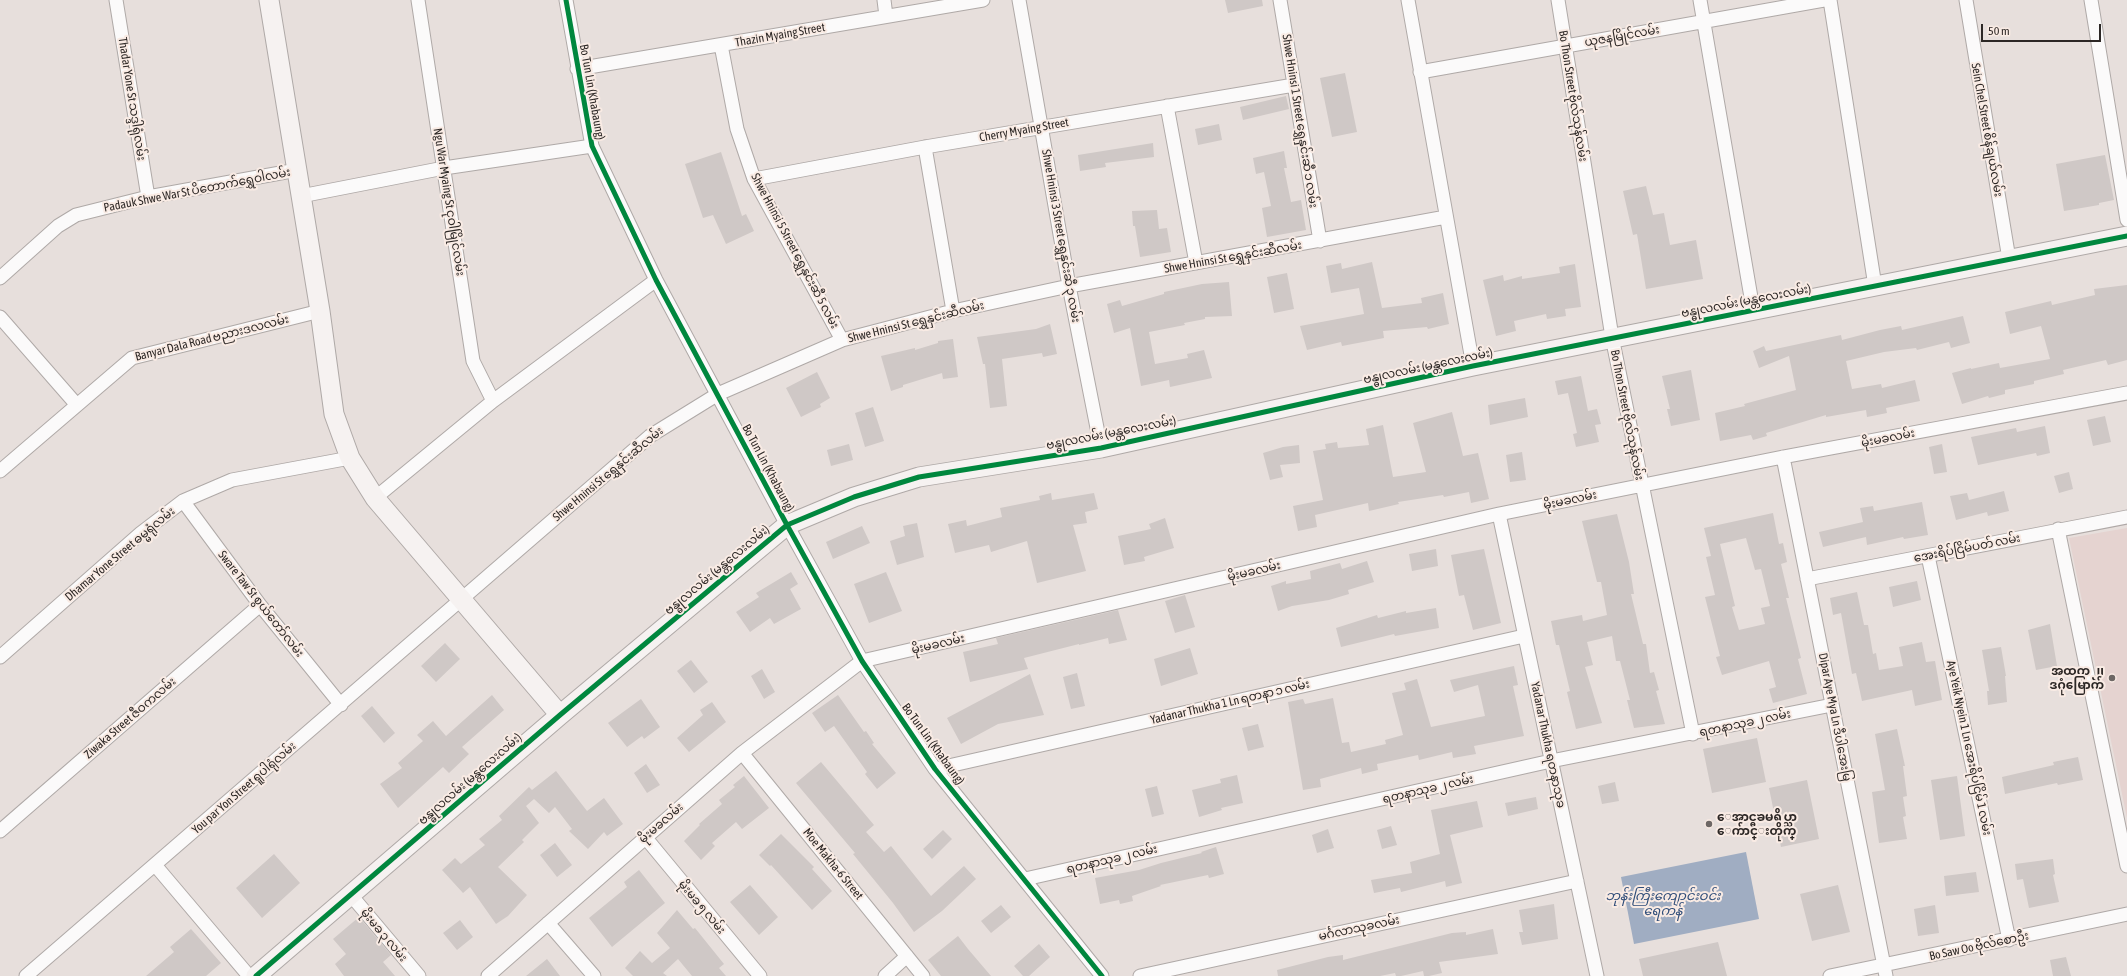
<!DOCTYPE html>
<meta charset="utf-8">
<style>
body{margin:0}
#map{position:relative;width:2127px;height:976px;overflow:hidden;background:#e7dfdc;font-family:"Asap Condensed",sans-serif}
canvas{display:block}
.scale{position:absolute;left:1981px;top:24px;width:120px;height:18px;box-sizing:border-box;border:2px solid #2c2725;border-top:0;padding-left:5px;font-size:12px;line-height:14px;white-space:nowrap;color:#2c2725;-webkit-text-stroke:3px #f9ebe4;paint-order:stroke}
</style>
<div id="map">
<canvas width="2127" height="976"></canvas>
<div class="scale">50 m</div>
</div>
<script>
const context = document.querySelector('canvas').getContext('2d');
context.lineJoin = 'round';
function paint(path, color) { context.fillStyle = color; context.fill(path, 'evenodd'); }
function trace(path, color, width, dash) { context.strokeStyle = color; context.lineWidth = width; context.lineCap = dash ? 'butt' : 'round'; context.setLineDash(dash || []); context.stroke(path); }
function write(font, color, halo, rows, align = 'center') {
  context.font = font + ' "Asap Condensed","Noto Sans Myanmar",sans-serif'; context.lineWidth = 4; context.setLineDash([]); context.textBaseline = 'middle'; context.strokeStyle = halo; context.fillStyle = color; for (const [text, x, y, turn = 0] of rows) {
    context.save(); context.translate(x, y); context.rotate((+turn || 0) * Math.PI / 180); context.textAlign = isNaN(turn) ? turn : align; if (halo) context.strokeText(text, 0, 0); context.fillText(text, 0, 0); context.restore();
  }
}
const education = new Path2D(`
 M2127,528V818L2069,538Z`);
const water = new Path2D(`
 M1746,852L1759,919L1634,944L1621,877Z`);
const building = new Path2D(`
 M1225,0H1262L1263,6L1228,13Z
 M1345,73L1357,132L1332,137L1320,78Z
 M1286,96L1289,109L1243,120L1240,107Z
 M1219,124L1222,140L1198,145L1195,129Z
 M1153,143L1154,157L1105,163L1106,167L1080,171L1078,155Z
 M1284,151L1287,168H1284L1291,202L1301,200L1306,230L1267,237L1262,208L1271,206L1264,172L1256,174L1253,158Z
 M721,152L742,216L746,214L754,231L726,244L713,215L703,218L685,164Z
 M2105,155L2114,200L2099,203V205L2064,211L2056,164Z
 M1646,186L1653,215L1664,213L1670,245L1696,240L1703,279L1646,289L1637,234L1633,235L1623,191Z
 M1157,210L1159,229L1167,228L1171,252L1140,257L1135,226H1133L1132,211Z
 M1372,262L1382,308L1422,303L1421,298L1443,293L1449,324L1428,329L1427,327L1383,331L1384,338L1342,346L1341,342L1307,350L1300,326L1364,314L1359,288L1331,293L1326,266L1341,263L1342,269Z
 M1575,264L1581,307L1565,309L1566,316L1547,319L1546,314L1514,321L1516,331L1496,336L1483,280L1503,275L1504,281L1522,276V279L1560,273L1559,267Z
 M1287,273L1294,309L1274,313L1267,277Z
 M1229,282L1232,316L1205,317V319L1184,323L1185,325L1149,332L1155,364L1188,358L1187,354L1204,350L1212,378L1170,387L1169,380L1141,386L1130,328L1114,333L1107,304L1120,300L1122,306L1164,294V292L1202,284Z
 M2127,285V360L2108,365L2106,360L2063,370L2064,374L2034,381V384L2005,390V394L1989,398L1988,396L1962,404L1952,373L1971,368V369L1999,363L2000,368L2050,359L2041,326L2010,334L2005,312L2051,301L2052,305L2095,295L2094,289Z
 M1963,316L1970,343L1951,348L1949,342L1917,350L1916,348L1884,352L1846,361L1852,389L1881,384L1882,388L1915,380L1920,401L1886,408L1887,413L1867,417L1866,410L1826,417V415L1766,433L1767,436L1753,440L1751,435L1720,441L1715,413L1745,406L1744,404L1796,390L1789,356L1759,368L1753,351L1764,346L1766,351L1841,335L1842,340L1880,330L1901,326L1902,330Z
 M1050,324L1057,354L1043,357L1042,353L1002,359L1007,406L990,408L985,364H983L977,337L1036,329Z
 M953,339L958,377L943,379L942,373L903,385V387L891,391L881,356L915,348V350L938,343V341Z
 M1691,370L1700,420L1671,426L1667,409H1670L1662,376Z
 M817,372L830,398L820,404L821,407L801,417L786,388Z
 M1581,376L1588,411L1597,409L1601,424L1595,425L1599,442L1576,447L1573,434L1577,433L1568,393L1558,395L1555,381Z
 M1525,398L1528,417L1490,425L1488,405Z
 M873,407L884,441L865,447L855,413Z
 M1452,412L1463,456L1478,453L1489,499L1471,503L1469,492L1444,497L1443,495L1398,502L1399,504L1369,511L1368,503L1315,515L1317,527L1298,531L1293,506L1323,500L1313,451L1326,449L1325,444L1337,442L1338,448L1369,445L1366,429L1383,425L1393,477L1426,472L1413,423Z
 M2105,416L2111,442L2093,446L2087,420Z
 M2045,426L2050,453L2037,456L2036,453L1978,465L1971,437L2016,428L2017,432Z
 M849,444L853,460L831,466L827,450Z
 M1942,444L1947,472L1934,474L1929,447Z
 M1299,445L1300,463L1280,465L1283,477L1270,480L1263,453L1283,447Z
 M1522,452L1526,480L1510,482L1506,455Z
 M2069,472L2073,489L2059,493L2054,476Z
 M2004,491L2009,511L1988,516L1987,512L1956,520L1950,496L1967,493L1969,500Z
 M1051,493L1052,500L1094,493L1098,509L1085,512L1087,523L1073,525L1086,571L1037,583L1027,541L991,552L989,545L955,553L948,524L966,520L967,526L1002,517L1000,508L1040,500L1039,496Z
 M1922,502L1928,535L1904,539L1903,537L1867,545L1866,537L1823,547L1819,532L1863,522L1860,508L1873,506L1874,511Z
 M1773,513L1779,544L1783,543L1787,562L1781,564L1789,598H1786L1801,658L1798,659L1807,694L1773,703L1769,689L1776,687L1769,661L1722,675L1716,657L1720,656L1705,597L1715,595L1706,557L1711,556L1704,528ZM1746,538L1755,570L1761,569L1770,606L1761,608L1765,624L1739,630L1732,607L1735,606L1720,544Z
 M1617,514L1629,562L1634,594H1631L1643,644H1646L1650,673L1654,672L1659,690L1656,691L1665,724L1634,728L1627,700H1630L1620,661H1616L1612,636L1587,642L1593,665L1585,667L1602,723L1576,729L1567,692L1570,691L1559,645H1556L1551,621L1582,615L1583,621L1607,615L1601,582H1597L1582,521Z
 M1165,518L1174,548L1144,557L1145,561L1124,565L1118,536L1151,529L1149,524Z
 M917,523L924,557L897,565L890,541L905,536L903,526Z
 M862,526L870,543L833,559L826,542Z
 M1436,549L1438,566L1412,571L1409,554Z
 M1484,549L1501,623L1473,630L1464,595L1459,596L1451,555Z
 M1367,561L1374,582L1348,590L1349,594L1329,600L1292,606L1278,611L1271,586L1286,581V584L1311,579L1310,571L1340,563L1342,569Z
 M791,572L798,584L790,589L801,609L774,624L770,618L750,632L736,612L759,597L756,593Z
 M886,572L902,611L869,623L854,584Z
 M1917,581L1921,600L1893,607L1889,587Z
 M1857,592L1864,625H1868L1873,654L1876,653L1879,670L1903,666L1899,647L1922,642L1926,662L1935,661L1942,700L1915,706L1912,690L1862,701L1856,673L1852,674L1841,613L1833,615L1830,598Z
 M1185,595L1195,627L1175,633L1165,601Z
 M1436,608L1439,628L1395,636L1394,634L1341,647L1336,628L1377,615L1378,618L1406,611V613Z
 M1118,610L1127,640L1109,644L1108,638L1079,645V644L1024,658L1028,669L970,682L963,652L998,644L996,638Z
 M2050,624L2057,666L2036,670L2028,630Z
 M445,643L460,659L436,682L421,666Z
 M2001,647L2006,676H2005L2007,702L1988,705L1987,691H1989L1982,650Z
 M1190,648L1198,674L1161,686L1154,659Z
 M691,660L708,682L694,693L677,671Z
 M1514,666L1518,685L1513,686L1524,736L1474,746L1476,754L1453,758L1452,752L1419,760L1418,755L1377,764L1378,770L1362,774L1361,768L1320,779L1321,787L1303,790L1288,702L1303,699L1305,704L1333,698L1342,743L1349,742L1351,752L1386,744L1385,740L1403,735L1392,693L1406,690L1404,683L1417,679L1431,727L1485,716L1478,685L1454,692L1450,680Z
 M762,669L775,692L764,699L751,676Z
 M1077,673L1085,706L1071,709L1063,677Z
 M1030,674L1044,715L998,724L961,744L947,718Z
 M492,695L504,710L462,747L469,754L449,773L443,767L398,808L380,784L402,768L398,763L423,741L417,735L433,721L446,736Z
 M838,695L864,732L866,731L874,743L872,744L896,773L877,789L865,774L867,772L834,726L825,732L812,713Z
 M641,699L660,727L644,739L642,736L627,747L608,723Z
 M712,702L726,722L689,752L677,738L703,715L700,710Z
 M372,706L395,733L384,743L361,716Z
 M1258,724L1264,747L1248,751L1242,728Z
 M1897,729L1905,766H1903L1907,796L1903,797L1906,816L1903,817L1907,839L1879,843L1872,792L1885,790L1875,734Z
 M1757,738L1766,782L1712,793L1703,749Z
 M2078,757L2083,780L2058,785L2057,783L2005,794L2002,777L2054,765L2053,762Z
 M821,762L874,825L866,832L884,852L891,846L931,896L964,866L976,879L942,911L914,932L893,903L853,854L855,853L796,783Z
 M646,764L660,785L647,793L634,773Z
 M556,771L587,811L604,798L623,824L607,836L604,832L588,849L569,831L572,829L555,807L549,813L534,799L526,806L539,823L522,840L524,842L498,867L527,895L508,916L496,924L470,887L463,893L442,870L455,858L461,864L485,845L479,839L502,820L499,816L529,787L532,790Z
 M1237,775L1243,803L1221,808L1222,810L1199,817L1192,790L1221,783L1220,779Z
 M744,776L769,808L742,829L736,822L712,843L715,846L701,860L684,841L700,825L699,824L722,804L719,800L735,787L733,785Z
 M1957,776L1965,836L1940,840L1931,780Z
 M1807,780L1819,839L1781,847L1769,788Z
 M1615,782L1619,801L1602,804L1598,786Z
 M1157,786L1164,814L1152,817L1145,789Z
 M1536,797L1538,809L1508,816L1505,803Z
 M1477,801L1483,827L1450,835L1462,883L1446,887L1445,881L1401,892L1400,888L1374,893L1371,880L1412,873L1410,862L1440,854L1431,810Z
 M1391,826L1397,845L1382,849L1377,830Z
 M1328,829L1334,848L1317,853L1312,835Z
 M943,830L952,839L932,859L923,849Z
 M781,834L814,867L812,869L832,891L812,910L771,865L770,866L759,855Z
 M555,843L572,865L557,877L540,855Z
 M1216,847L1224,874L1209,878L1208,875L1160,885L1161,886L1132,896L1133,901L1120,904L1119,900L1100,904L1095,878L1139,870L1161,863L1202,853L1201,852Z
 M274,854L300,883L262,918L236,888Z
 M2053,859L2055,874L2053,875L2059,902L2029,908L2023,879L2017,880L2015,864Z
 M639,870L665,903L612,947L589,918L627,887L624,882Z
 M1976,872L1979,892L1946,896L1944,876Z
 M750,885L778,917L759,935L730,902Z
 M1838,885L1850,932L1812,941L1800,894Z
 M1554,904L1558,939L1522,945L1519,932H1523L1519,910Z
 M1001,905L1011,917L991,933L981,921Z
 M1935,905L1939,933L1918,936L1914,909Z
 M677,910L693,929L695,928L724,964L719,968L726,976H692L678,959L663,973L667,976H633L625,968L640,951L652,963L670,948L657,933Z
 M359,917L391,955L383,962L395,976H344L335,964L346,954L333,939Z
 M460,920L473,937L457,950L443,933Z
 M191,929L221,963L206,976H146L174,952L170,947Z
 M1493,929L1498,954L1439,962L1442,973L1429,976H1424L1423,971L1401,976H1396L1395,973L1380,976H1278L1277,970L1328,957L1343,955V960L1452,933L1466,932V935Z
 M958,936L968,949L991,976H941L928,960Z
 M1718,942L1727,976H1643L1639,959Z
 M1039,944L1050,957L1029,976H1023L1014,966Z
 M2066,957L2071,976H2053L2050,960Z
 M547,959L560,976H526Z`);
const street = new Path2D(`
 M116,0L148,197
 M418,0L473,361L493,401
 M566,0L592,146L656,280L787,525L862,661L935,769L1102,976
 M884,0L886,16
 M1019,0L1069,286L1101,448
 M1280,0L1320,241
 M1408,0L1473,366
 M1558,0L1612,337L1693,734
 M1700,0L1753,309
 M1830,0L1875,286
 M1966,0L2009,259
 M2091,0L2127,220
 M721,45L737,129L754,179L842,340
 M577,69L983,0
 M1420,72L1824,0
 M1167,106L1196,263
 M925,147L953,311
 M754,179L925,147L1294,85
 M301,196L444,168L592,146
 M0,278L58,226L76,215L148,197L297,170
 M0,317L76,404
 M1783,457L1886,976
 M0,471L132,358L320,311
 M375,498L493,401L656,280
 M183,501L260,605L341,705
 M1499,514L1597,976
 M2058,529L2127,866
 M1928,556L2009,940
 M1807,579L2127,517
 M0,657L141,533L183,501L232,480L350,458
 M742,753L923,976
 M935,769L1524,636
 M0,831L260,605
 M645,837L760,976
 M155,865L249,976
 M1025,879L1551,761L1832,705
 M350,894L419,976
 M548,923L594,976
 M26,976L650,436L718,394L842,340L953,311L1069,286L1446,217
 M488,976L742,753L862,661L1499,514L1783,457L2127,393
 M885,976L907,956
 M1140,976L1577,881
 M1830,976L2127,914`);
const secondary = new Path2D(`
 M269,0L320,311L334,414L350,458L375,498L560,715
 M256,976L560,715L787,525L854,497L919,477L1101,448L1473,366L2127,236`);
const cycleway = new Path2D(`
 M566,0L592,146L656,280L787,525L862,661L935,769L1102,976
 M256,976L560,715L787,525L854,497L919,477L1101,448L1473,366L2127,236`);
const markers = [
 [2112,678,4,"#6d6765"],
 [1709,824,4,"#6d6765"]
];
const streetNames = [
 ["Thazin Myaing Street",780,35,-10],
 ["ယုဇနမြိုင်လမ်း",1622,36,-10],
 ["Bo Tun Lin (Khabaung)",592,92,80],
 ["Bo Thon Street ဗိုလ်သုန်လမ်း",1573,96,81],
 ["Thadar Yone St သဒ္ဒါရုံလမ်း",132,99,81],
 ["Shwe Hninsi 1 Street ရွှေနှင်းဆီ ၁ လမ်း",1300,121,81],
 ["Cherry Myaing Street",1024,130,-10],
 ["Sein Chel Street စိန်ချယ်လမ်း",1987,130,80],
 ["Padauk Shwe War St ပိတောက်ရွှေဝါလမ်း",197,190,-11],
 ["Ngu War Myaing St ငုဝါမြိုင်လမ်း",449,202,81],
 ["Shwe Hninsi 3 Street ရွှေနှင်းဆီ ၃ လမ်း",1061,236,80],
 ["Shwe Hninsi 5 Street ရွှေနှင်းဆီ 5 လမ်း",795,251,62],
 ["Shwe Hninsi St ရွှေနှင်းဆီလမ်း",1233,257,-10],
 ["ဗန္ဓုလလမ်း (မန္တလေးလမ်း)",1746,301,-11],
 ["Shwe Hninsi St ရွှေနှင်းဆီလမ်း",916,322,-14],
 ["Banyar Dala Road ဗညားဒလလမ်း",212,338,-14],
 ["ဗန္ဓုလလမ်း (မန္တလေးလမ်း)",1428,366,-12],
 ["Bo Thon Street ဗိုလ်သုန်လမ်း",1627,415,79],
 ["ဗန္ဓုလလမ်း (မန္တလေးလမ်း)",1111,433,-11],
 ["မိုးမခလမ်း",1888,438,-11],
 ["Bo Tun Lin (Khabaung)",768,468,62],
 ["Shwe Hninsi St ရွှေနှင်းဆီလမ်း",608,474,-40],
 ["မိုးမခလမ်း",1570,500,-12],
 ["အေးရိပ်ငြိမ်ပတ် လမ်း",1967,548,-11],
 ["Dhamar Yone Street ဓမ္မရုံလမ်း",120,554,-40],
 ["ဗန္ဓုလလမ်း (မန္တလေးလမ်း)",717,570,-40],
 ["မိုးမခလမ်း",1254,571,-13],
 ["Sware Taw St စွယ်တော်လမ်း",261,604,52],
 ["မိုးမခလမ်း",938,644,-13],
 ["Yadanar Thukha 1 Ln ရတနာ ၁ လမ်း",1230,702,-13],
 ["Dipar Aye Mya Ln ဒီပါအေးမြ",1835,717,79],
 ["Ziwaka Street ဇီဝကလမ်း",130,718,-41],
 ["ရတနာသုခ ၂ လမ်း",1745,723,-12],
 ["Bo Tun Lin (Khabaung)",933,744,54],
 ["Yadanar Thukha ရတနာသုခ",1548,745,78],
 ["Aye Yeik Nyein 1 Ln အေးရိပ်ငြိမ် 1 လမ်း",1969,748,78],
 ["ဗန္ဓုလလမ်း (မန္တလေးလမ်း)",470,779,-41],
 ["You par Yon Street ရူပါရုံလမ်း",244,788,-41],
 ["ရတနာသုခ ၂ လမ်း",1428,789,-13],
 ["မိုးမခလမ်း",661,823,-41],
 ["ရတနာသုခ ၂ လမ်း",1112,859,-13],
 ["Moe Makha-6 Street",833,864,51],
 ["မိုးမခ ၅ လမ်း",702,907,50],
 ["မင်္ဂလာသုခလမ်း",1359,928,-12],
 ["မိုးမခ ၃ လမ်း",384,935,50],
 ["Bo Saw Oo ဗိုလ်စောဦး",1979,946,-12]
];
const poiNames = [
 ["အထက ၂၊",2104,671],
 ["ဒဂုံမြောက်",2104,685],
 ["ေအာင္ဓၶမရိပ္သာ",1717,817,"left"],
 ["ေက်ာင္းတိုက္",1717,831,"left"]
];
const waterNames = [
 ["ဘုန်းကြီးကျောင်းဝင်း",1663,896],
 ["ရေကန်",1663,911]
];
paint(education, '#e5d3d0');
paint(water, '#a0adc2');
paint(building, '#cfc8c6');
trace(street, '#afa9a7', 15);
trace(secondary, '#afa9a7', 21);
trace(street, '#fbfafa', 13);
trace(secondary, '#f6f2f1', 19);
trace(cycleway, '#00873e', 5);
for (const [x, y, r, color] of markers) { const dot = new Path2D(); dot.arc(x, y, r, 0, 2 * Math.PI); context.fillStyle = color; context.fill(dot); trace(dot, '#f9ebe4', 1.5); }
write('12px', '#2c2725', '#f9ebe4', streetNames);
write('bold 12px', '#2c2725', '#f9ebe4', poiNames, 'right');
write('italic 13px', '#2f4d79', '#f9ebe4', waterNames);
</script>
